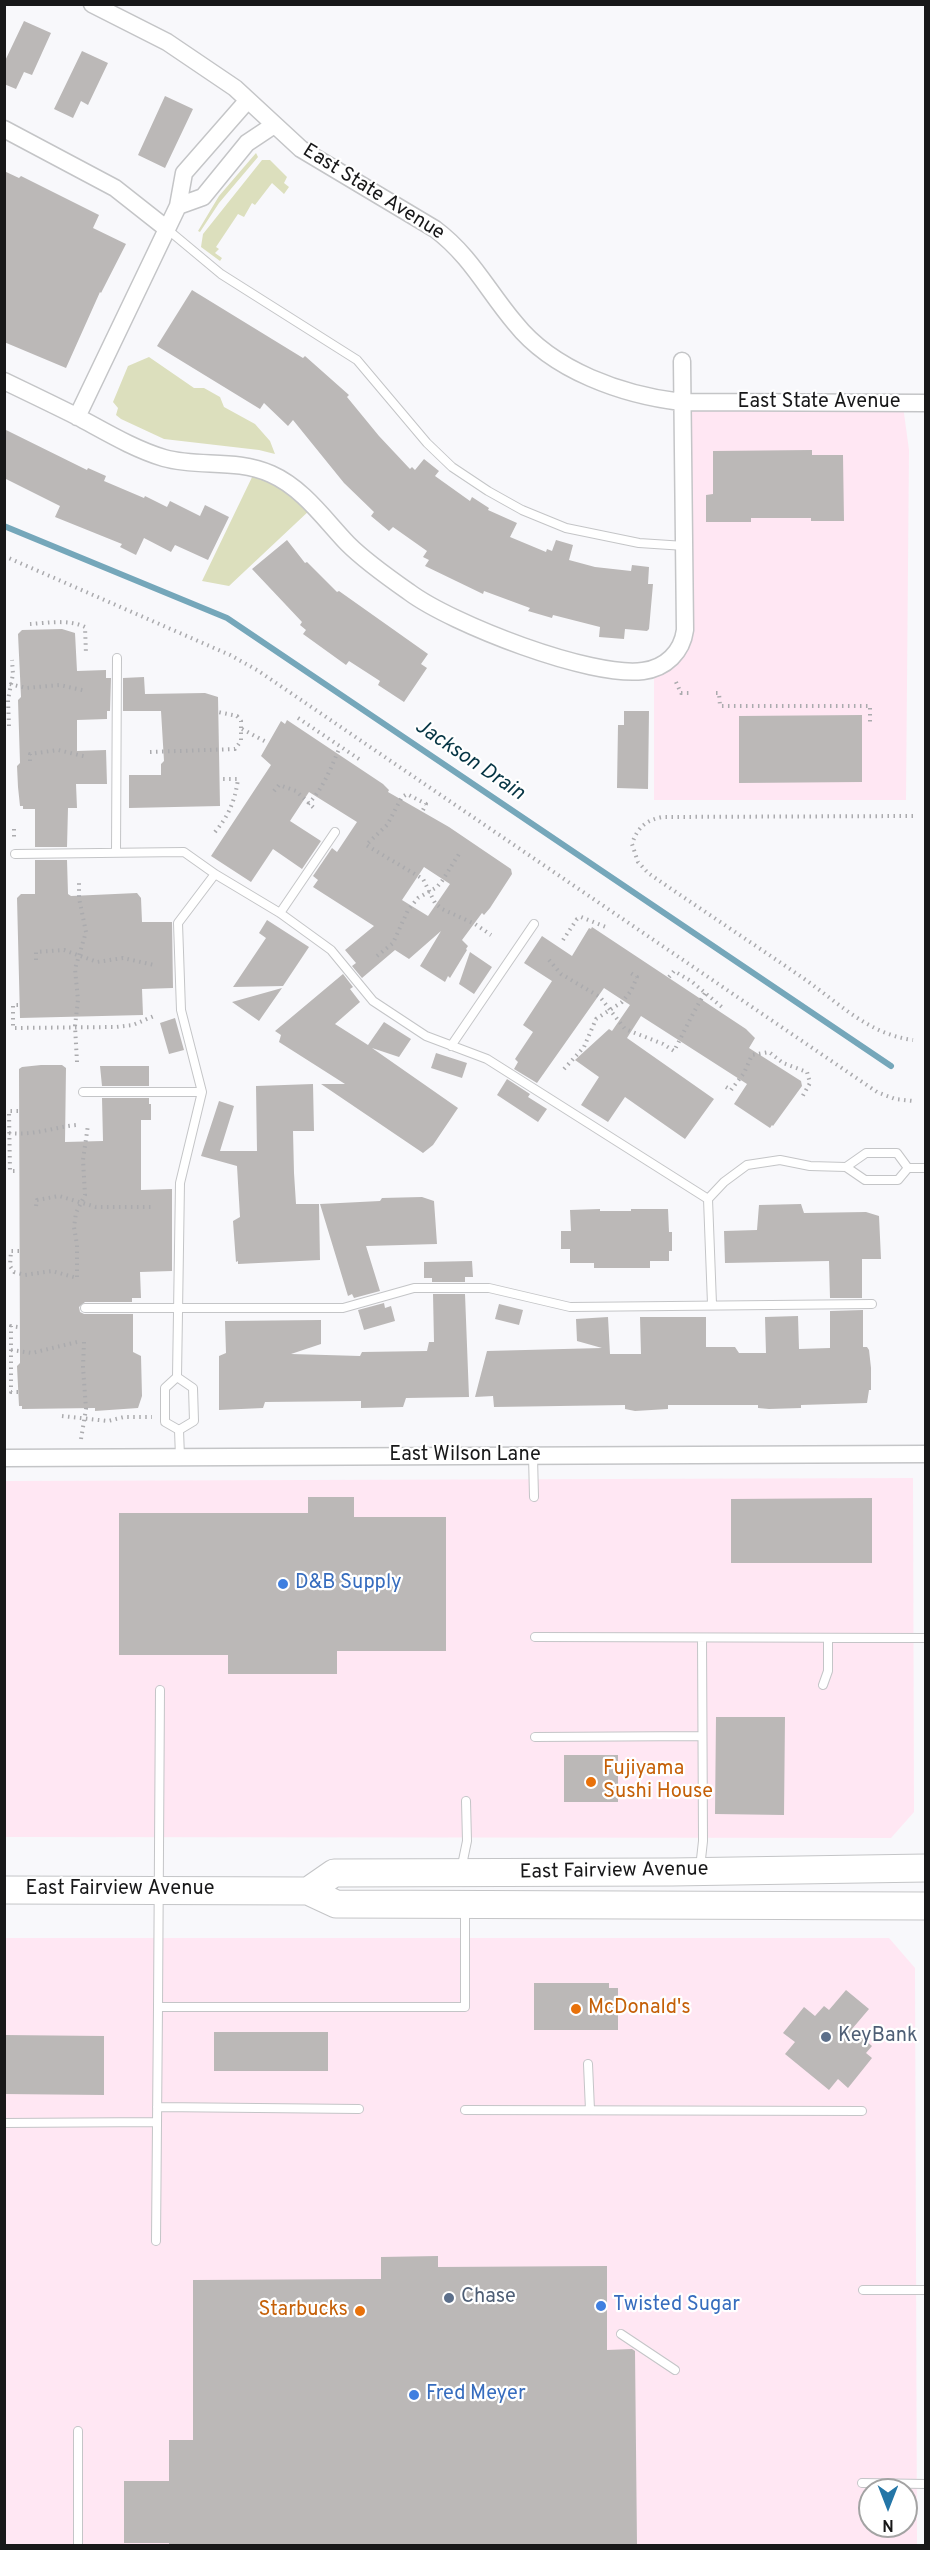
<!DOCTYPE html>
<style>
body{margin:0}
#map{position:relative;width:930px;height:2550px;overflow:hidden;background:#f8f8fb;font-family:Overpass,sans-serif}
canvas{display:block}
.frame{position:absolute;inset:0;border:6px solid #181819;pointer-events:none}
.north{position:absolute;left:858px;top:2478px;width:60px;height:60px;box-sizing:border-box;background:#fff;border:2px solid #a3a3a3;border-radius:50%;rotate:180deg;font-size:16px;font-weight:700;line-height:24px;text-align:center;color:#181819}
.north::after{content:'';display:block;margin:auto;width:21px;height:27px;background:#2476a7;clip-path:polygon(50% 0,100% 100%,50% 72%,0 100%)}
</style>
<div id="map">
<canvas width="930" height="2550"></canvas>
<div class="frame"></div>
<div class="north">N</div>
</div>
<script>
const context = document.querySelector('canvas').getContext('2d');
context.lineJoin = 'round';
function paint(path, color) { context.fillStyle = color; context.fill(path, 'evenodd'); }
function trace(path, color, width, dash) { context.strokeStyle = color; context.lineWidth = width; context.lineCap = dash ? 'butt' : 'round'; context.setLineDash(dash || []); context.stroke(path); }
function write(font, color, halo, rows, align = 'center') {
  context.font = font + ' Overpass,sans-serif'; context.lineWidth = 4.5; context.setLineDash([]); context.textBaseline = 'middle'; context.strokeStyle = halo; context.fillStyle = color; for (const [text, x, y, turn = 0] of rows) {
    context.save(); context.translate(x, y); context.rotate((+turn || 0) * Math.PI / 180); context.textAlign = isNaN(turn) ? turn : align; if (halo) context.strokeText(text, 0, 0); context.fillText(text, 0, 0); context.restore();
  }
}
const commercial = new Path2D(`
 M686,405L903,406L909,450L906,800H654V672L682,653Z
 M913,1478L914,1812L891,1838L6,1837L4,1481Z
 M4,1938H889L915,1968L917,2545H5ZM870,2490H906V2526H870Z`);
const green = new Path2D(`
 M256,153L258,157L219,203L200,232L198,231L219,196Z
 M262,160H270L287,177L284,183L289,187L284,194L272,183L255,205L252,203L244,217L238,214L216,247L219,249L215,253L222,258L220,261L201,247L203,234Z
 M149,357L194,388H204L220,397L224,407L255,424L270,441L275,454L259,450L164,439L121,419L116,415L118,408L113,402L128,366Z
 M255,471L311,509L229,586L202,581Z`);
const stream = new Path2D(`
 M4,526L227,618L891,1066`);
const building = new Path2D(`
 M24,21L51,33L32,75L24,72L16,89L4,84V63Z
 M82,51L108,63L88,105L81,101L73,118L54,109Z
 M165,96L193,109L165,168L138,155Z
 M4,171L19,178L21,176L99,215L93,228L126,244L101,293L100,292L66,368L4,342Z
 M192,290L303,358L305,356L349,395L347,397L379,436L410,469L412,467L415,470L424,459L439,471L435,476L470,501L472,497L489,508L488,510L517,523L510,537L546,552L547,549L552,551L556,540L573,545L569,560L595,567L631,571L632,565L649,567L648,584H653L649,629L647,631L625,629L624,639L599,637L600,627L553,615L552,618L528,611L530,608L484,591L483,594L425,566L429,560L423,557L427,551L393,527L389,531L371,516L374,512L344,483L293,420L288,426L264,403L260,409L157,346Z
 M4,429L87,470L88,468L106,476L104,481L144,498L145,496L167,507L170,501L200,516L205,505L229,517L208,560L175,545L171,552L144,538L136,555L120,547L122,544L55,517L60,506L4,478Z
 M812,450V455H843L844,521H811V518H751V522H706V495L713,494V451Z
 M287,540L305,563L307,562L337,592L339,591L428,654L421,664L427,668L404,702L378,685L380,681L349,661L346,665L303,634L306,630L300,625L302,622L252,569Z
 M62,629L75,633L77,671L106,670V678H111L110,711H107V719L77,720V751L106,750L107,784H76L77,808H68L67,847H35V809H23V806H20L18,787L17,766L20,763L18,700L21,697L18,634L22,630Z
 M144,677L145,694L205,693L218,697L220,806L129,808V775H161V764L164,761L161,711H123V678Z
 M624,711H649L648,789L617,788L618,725H624Z
 M862,715V782L739,783V716Z
 M287,720L383,784L389,790L388,792L449,827L511,869L512,874L490,908L484,915L482,913L462,940L468,946L466,949L467,950L450,978L448,976L445,982L420,966L441,931L409,959L395,950L362,978L352,966L356,963L345,950L374,926L313,887L318,880L313,876L332,848L337,852L357,822L309,792L290,821L321,841L302,869L273,849L251,882L211,856L271,765L261,756L281,721L285,724ZM424,867L450,884L428,916L402,900Z
 M35,860H67L68,894L71,896L137,893L141,898L142,922H172L173,988L142,989L143,1015L20,1018L17,898L21,894H35Z
 M267,920L309,947L283,986L233,987L266,938L259,933Z
 M592,927L746,1029L755,1038L749,1048L801,1081L802,1086L773,1126L772,1125L770,1128L734,1104L747,1084L641,1016L627,1038L714,1099L685,1139L625,1097L608,1122L581,1105L599,1077L575,1060L609,1029L612,1031L630,1005L604,988L537,1083L514,1069L518,1062L515,1059L533,1032L523,1025L552,981L524,963L542,936L572,956L589,928L591,929Z
 M470,952L492,967L474,994L459,984Z
 M343,974L353,987L350,989L360,1002L335,1024L368,1045L384,1022L411,1039L399,1057L372,1048L458,1108L433,1145L423,1153L321,1084H345L279,1042L281,1035L275,1031Z
 M282,988L259,1021L232,1002Z
 M175,1018L184,1050L169,1054L160,1023Z
 M436,1053L467,1063L462,1078L431,1068Z
 M41,1065H62L66,1068L65,1142L103,1141L102,1098H149V1104H151V1120H141V1190L172,1189V1271L140,1272L141,1298H132V1302H85L79,1307L80,1312L84,1314H133V1352L141,1356L142,1396L138,1408L95,1411V1408L22,1409V1406H19L17,1366L20,1363L19,1069L22,1067Z
 M100,1066H149V1086H102Z
 M507,1079L530,1094L528,1097L547,1109L538,1122L497,1095Z
 M313,1084L314,1131H293L294,1173L296,1204H319L320,1260L238,1264V1261L236,1262L233,1221L240,1217L237,1166L201,1156L219,1101L234,1106L220,1151H257L256,1086Z
 M422,1197L434,1201L437,1244L366,1246L380,1291L354,1298L352,1294L348,1296L320,1204L380,1201L382,1198Z
 M801,1204L804,1213L866,1212L879,1216L881,1259H862V1298H830L829,1261L725,1263L724,1231L757,1230L759,1205Z
 M600,1209V1211H631V1209H668L669,1232H672V1251H669V1261H650V1268H594V1263H570V1249H561V1231H571L570,1210Z
 M472,1261L473,1277H465V1282H432V1278H424V1262Z
 M433,1294H465L469,1397L406,1398L403,1407L361,1408V1401L265,1402L263,1408L219,1410V1356L226,1353L225,1321L321,1320V1344L291,1354L360,1356L362,1352L427,1351L429,1342H434Z
 M384,1303L385,1308L391,1306L395,1321L364,1330L358,1310Z
 M499,1304L523,1310L519,1325L495,1319Z
 M863,1310V1347H867L869,1350L871,1368V1390H869L867,1403L801,1405V1408L769,1409L758,1408V1405H668V1409L635,1411L625,1409V1405L494,1407L493,1396L475,1397L487,1351L602,1348L577,1341L576,1319L608,1317L610,1354H641L640,1317H706V1347H735L739,1353H766L765,1317L798,1316L799,1349L830,1348V1311Z
 M308,1497H354V1517H446V1651H337V1674H228V1655H119V1513H308Z
 M872,1498V1563H731V1499Z
 M716,1717H785L784,1815L715,1814Z
 M564,1755H618V1802H564Z
 M534,1983H609V1988H618V2030H534Z
 M846,1990L869,2009L852,2029L872,2046L866,2053L872,2058L848,2088L838,2079L829,2090L785,2054L795,2042L783,2033L804,2007L815,2016L824,2006L829,2010Z
 M214,2032H328V2071H214Z
 M4,2035L104,2036V2095L4,2094Z
 M438,2256V2267L607,2266V2350L632,2349L635,2351L637,2546H169V2543H124V2481H169V2440H193V2280L381,2279V2257Z`);
const path = new Path2D(`
 M4,556L230,655L257,670L877,1092L895,1099L913,1101
 M30,624C47,623 69,619 85,627L86,654
 M676,682L681,693H691
 M10,684L26,688L60,685L86,691
 M716,693H719L720,706H870V725
 M298,718L362,761
 M9,726L8,700L13,674L12,660
 M242,729L268,743
 M150,752L235,749L241,741V721L237,716L218,712
 M30,761V754L58,750L87,757
 M274,791L279,785L296,791L315,809
 M308,804C324,788 331,767 340,747
 M423,810L426,804L407,794L402,797L387,825L366,845L423,879L435,903L442,909L475,924L491,935
 M913,816L662,817C646,820 637,828 632,844L638,862L648,873C699,908 752,943 803,978C839,1003 868,1034 913,1040
 M14,829V839
 M215,832C229,815 235,801 238,779H219
 M563,940L577,919L581,917L606,927
 M377,956L393,943L408,910L418,898L437,887L442,881L459,854
 M36,960V952L64,950L97,962L123,958L154,965
 M549,960L561,974L600,997L625,1029L663,1044L674,1051C684,1032 693,1012 705,993
 M669,977L674,971L691,981L723,1008
 M18,1005H13V1028L116,1027L133,1025L154,1016
 M77,1062L75,1026L78,1000L75,969L86,932L79,898V882
 M564,1069L584,1047L596,1019L622,1002L631,991L637,977L629,972
 M726,1087L731,1090L744,1073L752,1055L769,1052L783,1063L807,1072L810,1083L801,1099
 M18,1111H9L10,1171H19
 M9,1133C33,1136 54,1127 77,1125
 M36,1206L37,1200L59,1196L96,1207H153
 M19,1251H11L10,1266L14,1272L25,1275L52,1271L77,1278V1245L74,1227L76,1213L85,1195L83,1160L88,1125
 M11,1350L32,1353L77,1342
 M18,1392H11V1326L18,1327
 M62,1416L108,1421L124,1417H152
 M81,1439L86,1409L83,1367L84,1342`);
const service = new Path2D(`
 M167,229L221,274L357,360L427,443L452,467L488,491L522,510L566,528L639,543L685,546
 M116,853L117,658
 M15,854L184,852L215,874L280,913L331,950L373,1001L426,1036L487,1059L708,1199
 M280,913L335,832
 M451,1046L534,924
 M83,1092H202
 M908,1168H926
 M712,1304L708,1199L724,1182L747,1165L780,1160L810,1166L846,1167L866,1153H897L908,1168L898,1180H865L846,1167
 M85,1308H343L414,1288H489L570,1307L872,1304
 M177,1377L180,1183L202,1092L181,1010L178,923L215,874
 M177,1377L193,1388L194,1421L179,1430L165,1422V1388Z
 M179,1430L180,1457
 M533,1456L534,1497
 M535,1637L926,1638
 M823,1685L828,1671V1638
 M160,1690L158,2007H465V1908
 M535,1737L702,1736
 M700,1868L703,1841L702,1638
 M461,1870L467,1841L466,1801
 M588,2064L590,2110
 M157,2107L359,2109
 M465,2110L862,2111
 M4,2123L157,2122
 M156,2241L158,2007
 M863,2290H926
 M621,2334L675,2370
 M862,2483L926,2484
 M78,2546V2431`);
const minor = new Path2D(`
 M92,4L167,42L235,88L301,149L435,229C471,256 487,290 515,323C553,371 623,395 681,402L926,403
 M247,101L184,173L178,206L203,197L247,143L274,125
 M4,129L115,188L167,229
 M4,381C29,393 54,405 78,417C106,432 134,449 164,458C199,468 235,458 271,474C303,488 325,520 348,544C366,562 389,578 409,592C452,624 591,678 643,671C666,668 682,652 685,630L682,361
 M77,417L178,206
 M4,1458L926,1454`);
const primary = new Path2D(`
 M4,1890L308,1891L336,1904L926,1906
 M308,1891L334,1873L672,1872L926,1868`);
const markers = [
 [283,1584,6,"#3f7fe0"],
 [591,1782,6,"#e8710a"],
 [576,2009,6,"#e8710a"],
 [826,2037,6,"#5c6f8a"],
 [449,2298,6,"#5c6f8a"],
 [601,2306,6,"#3f7fe0"],
 [360,2311,6,"#e8710a"],
 [414,2395,6,"#3f7fe0"]
];
const streetNames = [
 ["East State Avenue",373,193,32],
 ["East State Avenue",819,403],
 ["East Wilson Lane",465,1456],
 ["East Fairview Avenue",614,1872,-1],
 ["East Fairview Avenue",120,1890]
];
const shopNames = [
 ["D&B Supply",295,1584],
 ["Twisted Sugar",613,2306],
 ["Fred Meyer",426,2395]
];
const foodNames = [
 ["Fujiyama",603,1770],
 ["Sushi House",603,1793],
 ["McDonald's",588,2009],
 ["Starbucks",348,2311,"right"]
];
const serviceNames = [
 ["KeyBank",838,2037],
 ["Chase",461,2298]
];
const waterNames = [
 ["Jackson Drain",469,761,34]
];
paint(commercial, '#ffe7f3');
paint(green, '#dcdfbd');
trace(stream, '#75a7ba', 6);
paint(building, '#bbb8b7');
trace(service, '#c4c5c7', 10);
trace(minor, '#c4c5c7', 19);
trace(primary, '#c4c5c7', 29);
trace(path, '#ababae', 4, [1.5, 4.5]);
trace(service, '#fff', 8);
trace(minor, '#fff', 16);
trace(primary, '#fff', 27);
for (const [x, y, r, color] of markers) { const dot = new Path2D(); dot.arc(x, y, r, 0, 2 * Math.PI); context.fillStyle = color; context.fill(dot); trace(dot, '#fff', 2); }
write('20px', '#181819', '#fff', streetNames);
write('20px', '#366cbe', '#fff', shopNames, 'left');
write('20px', '#c56008', '#fff', foodNames, 'left');
write('20px', '#4e5e75', '#fff', serviceNames, 'left');
write('italic 21px', '#063544', '#fff', waterNames);
</script>
